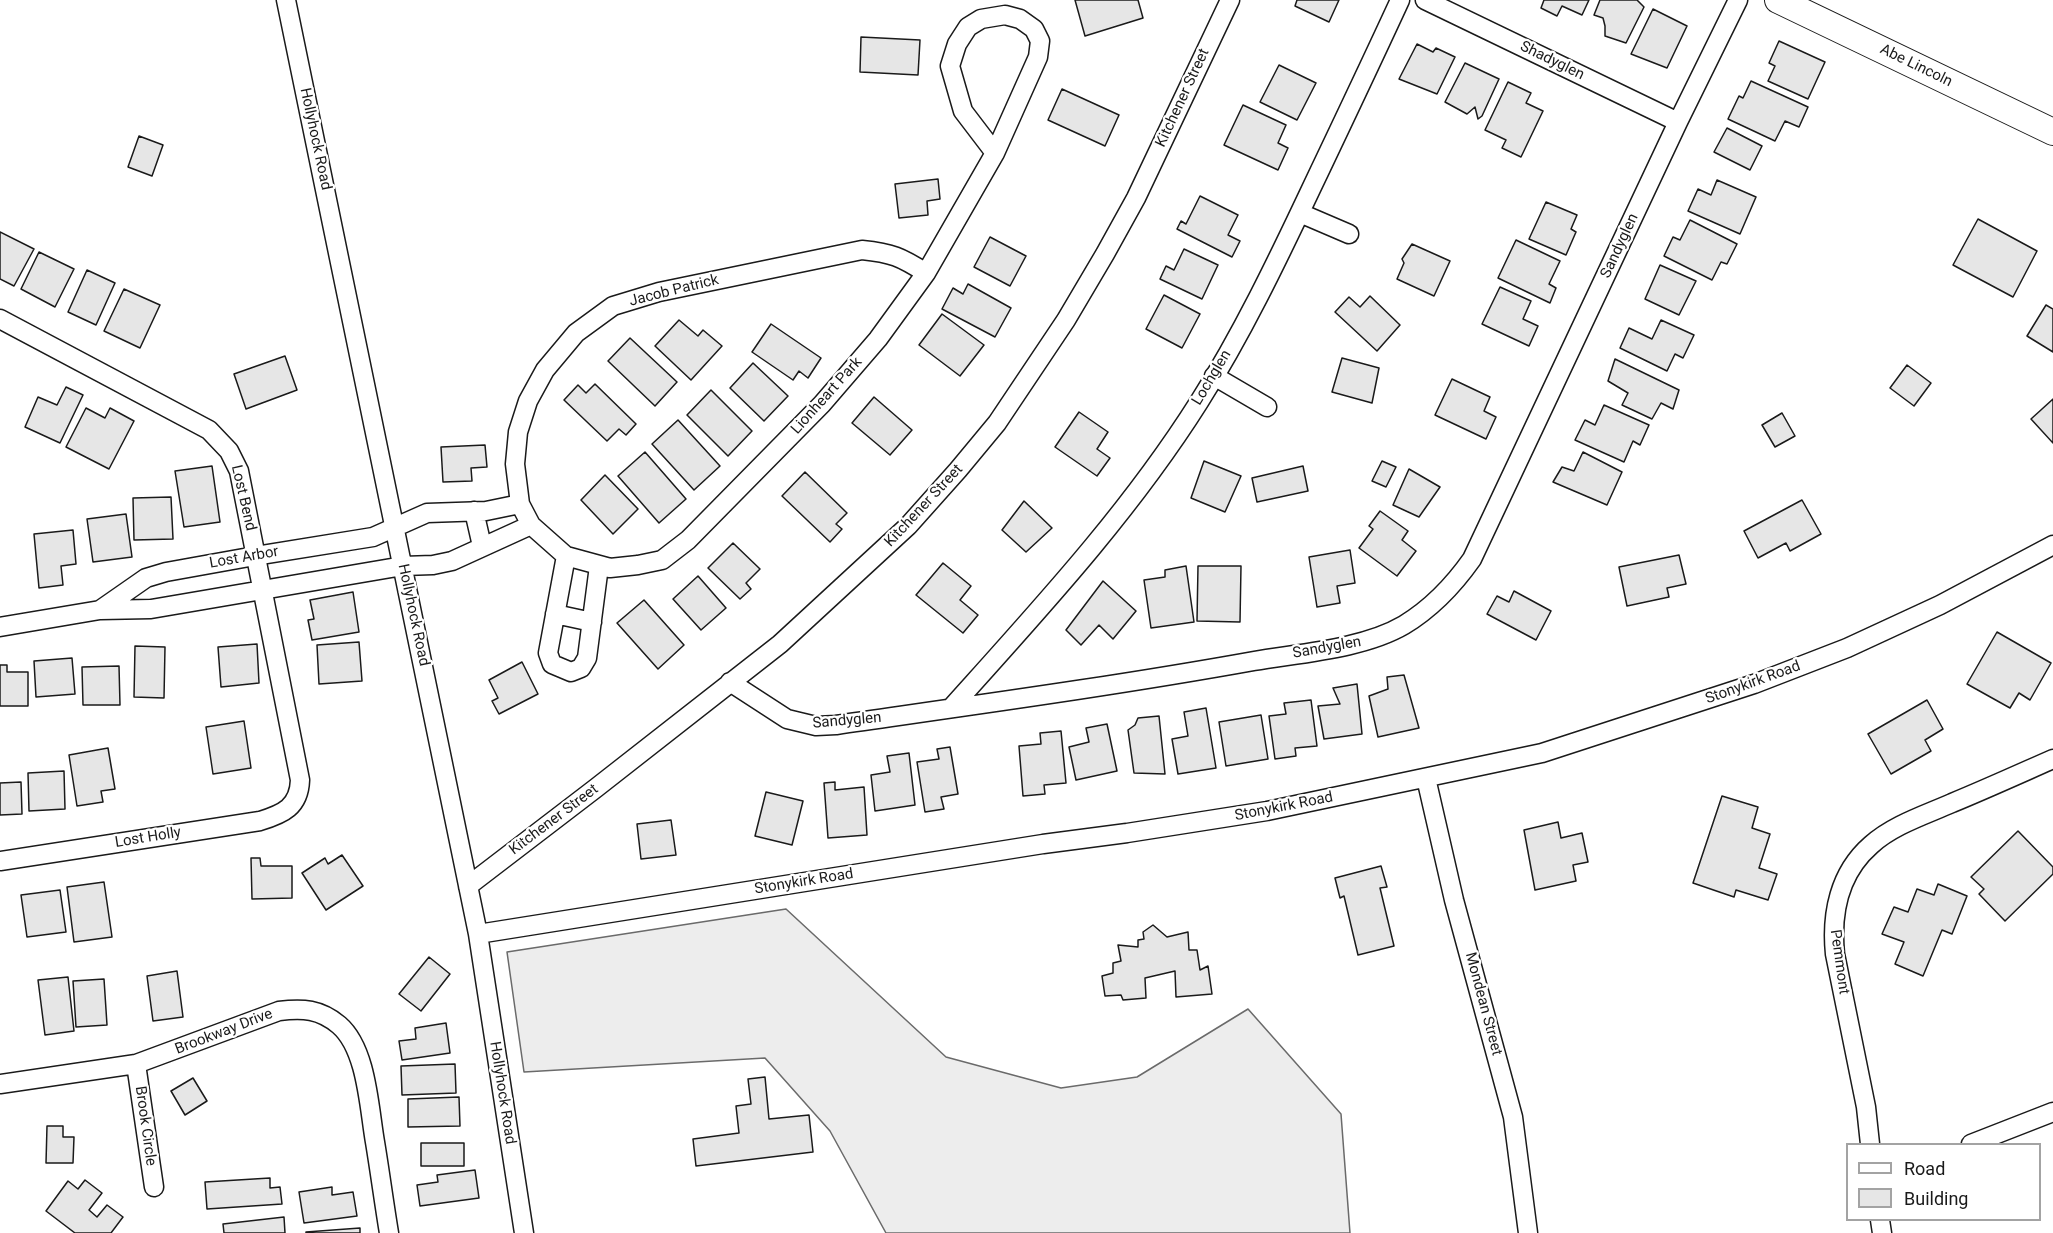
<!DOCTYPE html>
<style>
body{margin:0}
#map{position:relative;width:2053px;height:1233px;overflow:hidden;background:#fff;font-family:Roboto,sans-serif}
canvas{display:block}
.legend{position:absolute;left:1846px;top:1143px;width:195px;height:78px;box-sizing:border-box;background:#fff;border:2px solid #a3a3a3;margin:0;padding:8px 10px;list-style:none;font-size:18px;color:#1a1a1a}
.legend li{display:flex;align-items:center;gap:12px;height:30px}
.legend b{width:30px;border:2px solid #a3a3a3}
</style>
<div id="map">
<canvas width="2053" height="1233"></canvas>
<ul class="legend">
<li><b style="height:8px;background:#fff"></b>Road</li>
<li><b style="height:16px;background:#e6e6e6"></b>Building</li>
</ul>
</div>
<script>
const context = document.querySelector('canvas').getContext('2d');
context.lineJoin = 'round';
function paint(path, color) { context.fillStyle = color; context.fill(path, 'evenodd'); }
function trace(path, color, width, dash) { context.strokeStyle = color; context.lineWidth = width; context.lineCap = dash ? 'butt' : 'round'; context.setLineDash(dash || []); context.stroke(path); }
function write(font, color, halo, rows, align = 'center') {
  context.font = font + ' Roboto,sans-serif'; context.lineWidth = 4.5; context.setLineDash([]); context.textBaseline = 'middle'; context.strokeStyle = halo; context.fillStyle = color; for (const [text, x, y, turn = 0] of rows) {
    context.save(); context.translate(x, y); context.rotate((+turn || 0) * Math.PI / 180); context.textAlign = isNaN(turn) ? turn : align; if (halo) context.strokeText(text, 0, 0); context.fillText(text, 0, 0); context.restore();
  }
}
const built = new Path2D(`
 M786,909L946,1057L1061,1088L1137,1077L1248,1009L1341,1114L1350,1233H886L830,1131L765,1058L524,1072L507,952Z`);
const building = new Path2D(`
 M1075,0H1138L1143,18L1085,36Z
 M1297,0H1339L1329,22L1295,6Z
 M1544,0H1589L1582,15L1562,6L1557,16L1541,8Z
 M1600,0H1637L1644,7L1626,43L1605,36V26L1603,18L1594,15Z
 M1653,9L1687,26L1667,68L1631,54Z
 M861,37L920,40L918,75L860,72Z
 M1779,41L1825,62L1808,99L1768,81L1775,66L1769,63Z
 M1417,44L1433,52L1436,48L1455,57L1437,94L1399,79Z
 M1465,63L1499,79L1482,116L1478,119L1475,107L1467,114L1445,102Z
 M1279,65L1316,83L1297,120L1260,102Z
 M1751,81L1808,107L1799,127L1785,121L1775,141L1728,119L1739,96L1743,98Z
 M1508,82L1531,93L1526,103L1543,111L1521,157L1502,148L1506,140L1485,130Z
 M1062,89L1119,115L1105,146L1048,120Z
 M1243,105L1286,125L1278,143L1288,148L1278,170L1224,145Z
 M1727,128L1762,146L1750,170L1714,152Z
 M139,136L163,145L152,176L128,167Z
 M938,179L940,199L927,201L928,215L899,218L895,184Z
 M1717,180L1756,197L1740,234L1688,211L1698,189L1711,195Z
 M1200,196L1238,215L1228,235L1240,241L1232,257L1177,229L1181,221L1186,224Z
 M1546,202L1577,215L1571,229L1576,232L1566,255L1529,239Z
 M1978,219L2037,251L2013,297L1953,265Z
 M1690,220L1737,244L1727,264L1721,262L1712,280L1664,256L1673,237L1680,240Z
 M0,232L34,249L14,286L0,279Z
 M990,237L1026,256L1010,286L974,267Z
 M1516,240L1560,261L1549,284L1556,288L1550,303L1498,278Z
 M1412,244L1450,261L1434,296L1397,279L1404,263L1402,259Z
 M1184,249L1218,265L1202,299L1160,279L1166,266L1174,270Z
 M39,252L74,269L55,307L21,289Z
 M1660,265L1696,281L1679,315L1645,299Z
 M87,270L115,283L96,325L68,312Z
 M968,284L1011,308L995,337L942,309L953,288L963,294Z
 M1500,287L1531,301L1523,319L1538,326L1529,346L1482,324Z
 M124,289L160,305L140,348L104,331Z
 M1164,295L1200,314L1182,348L1146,329Z
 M1370,296L1400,325L1377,351L1335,312L1349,297L1360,307Z
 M2046,305L2053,309V352L2027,336Z
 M942,314L984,345L960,376L919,345Z
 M679,320L698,336L703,330L722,346L691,380L655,346Z
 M1661,320L1694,335L1683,358L1675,354L1667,371L1620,348L1629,328L1652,339Z
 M771,324L821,358L808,378L799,371L793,380L752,352Z
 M630,338L677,382L655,406L608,361Z
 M285,356L297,390L246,409L234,374Z
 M1342,358L1379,368L1372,403L1332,392Z
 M1615,359L1679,390L1673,409L1661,403L1652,419L1622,405L1628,393L1608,381Z
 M753,363L788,396L764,421L730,388Z
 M1907,365L1931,383L1914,406L1890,388Z
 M1452,379L1490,397L1484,411L1496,417L1486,439L1435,415Z
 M595,384L636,424L626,435L619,429L607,441L564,400L578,385L586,393Z
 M66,387L83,395L60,443L25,427L38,397L57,405Z
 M711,390L752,431L728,456L687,415Z
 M874,397L912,430L890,455L852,423Z
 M2053,399V443L2031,419Z
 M1604,405L1649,425L1640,445L1633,441L1624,462L1575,440L1585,420L1595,425Z
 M86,408L105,418L110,408L134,421L109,469L66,447Z
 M1079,412L1108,432L1097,449L1110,458L1097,476L1055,447Z
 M1782,413L1795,436L1775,447L1762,425Z
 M678,420L720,466L694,490L652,444Z
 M485,445L487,467L471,468L472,481L443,482L441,447Z
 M645,452L686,499L659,523L618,476Z
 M1583,452L1622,472L1607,505L1553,482L1562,467L1574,471Z
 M1204,461L1241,476L1225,512L1191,498Z
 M1382,461L1396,467L1386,487L1372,481Z
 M212,466L220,522L184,527L175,471Z
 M1303,466L1308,491L1257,502L1252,478Z
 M1409,469L1440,487L1419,517L1393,505Z
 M805,472L847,513L836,524L842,529L830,542L782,496Z
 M605,475L638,509L613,534L581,500Z
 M171,497L173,539L134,540L133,498Z
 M1802,500L1821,534L1790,551L1786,543L1758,558L1744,531Z
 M1024,501L1052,528L1026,552L1002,530Z
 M1380,511L1408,531L1402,540L1416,551L1397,576L1359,548L1373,529L1369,526Z
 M126,514L132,557L93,562L87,519Z
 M73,530L76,564L61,566L63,585L39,588L34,534Z
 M733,543L760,569L746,583L751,589L740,599L708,568Z
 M1350,550L1355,583L1337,586L1340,603L1317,607L1309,557Z
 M1679,555L1686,584L1667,588L1669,597L1627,606L1619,567Z
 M943,563L971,586L960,600L978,615L963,633L916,595Z
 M1186,566L1194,622L1151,628L1144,580L1165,577V570Z
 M1198,566H1241L1240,622L1197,621Z
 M698,576L726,608L701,630L673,599Z
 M1103,581L1136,611L1113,639L1099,625L1081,645L1066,630Z
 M1514,591L1551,611L1536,640L1487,614L1497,596L1509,602Z
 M353,592L359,632L312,640L308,620L314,619L310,600Z
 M644,600L684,645L658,669L617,623Z
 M1997,632L2051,663L2030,700L2019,693L2010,708L1967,684Z
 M359,642L362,681L319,684L317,645Z
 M257,644L259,683L221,687L218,647Z
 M135,646L165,647L164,698L134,697Z
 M72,658L75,694L36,697L34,661Z
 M522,662L538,694L499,714L492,701L498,698L489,680Z
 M0,665H7V672H28V706H0Z
 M119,666L120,705H83L82,667Z
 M1404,675L1419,728L1378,737L1369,696L1388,689L1387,677Z
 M1357,684L1362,734L1324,739L1318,706L1340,704L1333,688Z
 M1311,700L1317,746L1295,748L1296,756L1275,759L1269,716L1286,714L1284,703Z
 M1927,700L1943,729L1925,740L1931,751L1891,774L1868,734Z
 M1206,708L1216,768L1178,774L1172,739L1188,736L1184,712Z
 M1261,715L1268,759L1226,766L1219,722Z
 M1159,716L1165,774L1134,773L1128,730L1135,725L1138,718Z
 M244,721L251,768L213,774L206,727Z
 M1107,724L1117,771L1076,780L1069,747L1089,742L1086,728Z
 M1061,731L1066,783L1044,785L1045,794L1023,796L1019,746L1041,744L1040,733Z
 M950,747L958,794L941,797L944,809L925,812L917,762L939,759L937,749Z
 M108,748L115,789L101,791L103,802L77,806L69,755Z
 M909,753L915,805L875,811L871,775L890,772L887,756Z
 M64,771L65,809L29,811L28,773Z
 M21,782L22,814L0,815V783Z
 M835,782V790L864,787L867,835L828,838L824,783Z
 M766,792L803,801L792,845L755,836Z
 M1722,796L1758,807L1752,828L1770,834L1759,868L1777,874L1768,900L1736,890L1734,897L1693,883Z
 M671,820L676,855L641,859L637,824Z
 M1558,822L1561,838L1582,833L1588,862L1573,865L1576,881L1535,890L1524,830Z
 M2018,831L2053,867V874L2005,921L1979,894L1984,889L1971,877Z
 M342,855L363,886L326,910L302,873L325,858L328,864Z
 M251,858H260L261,866H292V898L252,899Z
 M1381,866L1387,887L1380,888L1394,946L1358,955L1344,896L1340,898L1335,878Z
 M104,882L112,937L74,942L67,887Z
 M1938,884L1967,896L1952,934L1942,930L1923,976L1895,964L1904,942L1882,934L1894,907L1908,912L1917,889L1934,895Z
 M60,890L66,932L27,937L21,895Z
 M1153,925L1167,937L1188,932L1189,950H1197L1200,970L1208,966L1212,994L1176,997L1175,971L1145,978L1146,998L1123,1000L1121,995L1105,996L1102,976L1113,973V963L1121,961L1118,945L1138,947V940L1144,939L1143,932Z
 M429,957L450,974L421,1011L399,994Z
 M177,971L183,1017L153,1021L147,976Z
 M68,977L74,1031L45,1035L38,980Z
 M104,979L107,1025L76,1027L73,981Z
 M446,1023L450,1053L402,1060L399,1041L416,1039L415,1028Z
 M455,1064L456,1093L402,1095L401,1066Z
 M765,1077L769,1119L809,1115L813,1152L696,1166L693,1139L739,1133L736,1106L751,1104L748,1079Z
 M193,1078L207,1101L185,1115L171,1091Z
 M459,1097L460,1126L408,1127V1099Z
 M47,1126H63V1137H74L73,1163H46Z
 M421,1143H464V1166H421Z
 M475,1170L479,1198L420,1206L417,1185L438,1182L437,1175Z
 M270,1178V1188L280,1187L282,1204L207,1209L205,1182Z
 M85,1180L102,1193L89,1210L97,1217L107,1205L123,1217L111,1233H75L46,1211L68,1181L78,1189Z
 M332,1187V1195L353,1192L357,1216L304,1223L299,1192Z
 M284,1217L285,1233H224L223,1224Z
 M360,1228V1233H306V1232Z`);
const street = new Path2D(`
 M286,0L478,934L524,1233
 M1425,0L1678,122
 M1300,213L1349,234
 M926,273C901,257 892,253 862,250L659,292L613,306L576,333L545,370L528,401L518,432L515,464L520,504L531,525L566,556L610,568L638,565L662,560L688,540L822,404L878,339L926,273L995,153L1038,57L1040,41L1034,29L1020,19L1005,15L981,19L968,27L957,44L950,66L963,111L995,153
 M0,319L209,430L229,451L239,471L300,780C299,807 283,814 260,821L0,861
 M1214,376L1267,407
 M474,511L482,546
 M566,556L548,653L552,664L571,672L581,668L587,658L599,566
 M100,610L146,578L166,572L255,556L373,537L427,513L486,511L520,504
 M555,614L592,622
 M0,627L100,610L151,609L403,566L433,565L452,561L531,525
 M730,682L787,719L816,726L836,725C975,705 1115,686 1254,661C1300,653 1363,649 1404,625C1432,608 1453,586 1472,559L1678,122L1738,0
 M951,708C1038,611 1129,513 1199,402C1242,334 1277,261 1311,189C1341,126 1371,63 1400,0
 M1426,778L1454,900L1513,1117L1528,1233
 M468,886L596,788L780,644L908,526L958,470L997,423L1066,320L1105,254L1136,198L1230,0
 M478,934L1043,844L1127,833L1267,811L1542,753L1754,684L1847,648L1940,605L2053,545
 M136,1064L154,1187
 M0,1084L136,1064L279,1011C303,1008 320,1009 339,1025C367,1049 369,1108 375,1142C380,1172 384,1203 389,1233
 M1870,1144L1866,1107L1835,954C1831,914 1839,873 1871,845C1893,825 1925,815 1952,803C1986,789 2019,774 2053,759
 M1971,1144L2053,1112
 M1880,1220L1882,1233`);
const secondary = new Path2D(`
 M1778,0L2053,132`);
const streetNames = [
 ["Shadyglen",1552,61,26],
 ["Abe Lincoln",1916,66,26],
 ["Kitchener Street",1183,98,-65],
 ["Hollyhock Road",315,139,78],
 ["Sandyglen",1620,246,-65],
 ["Jacob Patrick",674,291,-14],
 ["Lochglen",1212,378,-59],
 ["Lionheart Park",827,396,-48],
 ["Lost Bend",243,498,77],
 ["Kitchener Street",924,506,-47],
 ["Lost Arbor",244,558,-10],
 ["Hollyhock Road",413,615,78],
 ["Sandyglen",1327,648,-10],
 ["Stonykirk Road",1753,683,-20],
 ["Sandyglen",847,721,-5],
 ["Stonykirk Road",1284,807,-11],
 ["Kitchener Street",554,820,-37],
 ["Lost Holly",148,838,-9],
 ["Stonykirk Road",804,882,-9],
 ["Pemmont",1839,962,82],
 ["Mondean Street",1483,1004,75],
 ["Brookway Drive",224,1032,-21],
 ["Hollyhock Road",502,1093,81],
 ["Brook Circle",145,1126,82]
];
paint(built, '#ededed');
trace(built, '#6a6a6a', 1.5);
paint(building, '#e6e6e6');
trace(building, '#1a1a1a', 1.5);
trace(street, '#1a1a1a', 21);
trace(secondary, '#1a1a1a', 28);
trace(street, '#fff', 18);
trace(secondary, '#fff', 26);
write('15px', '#1a1a1a', '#fff', streetNames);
</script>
